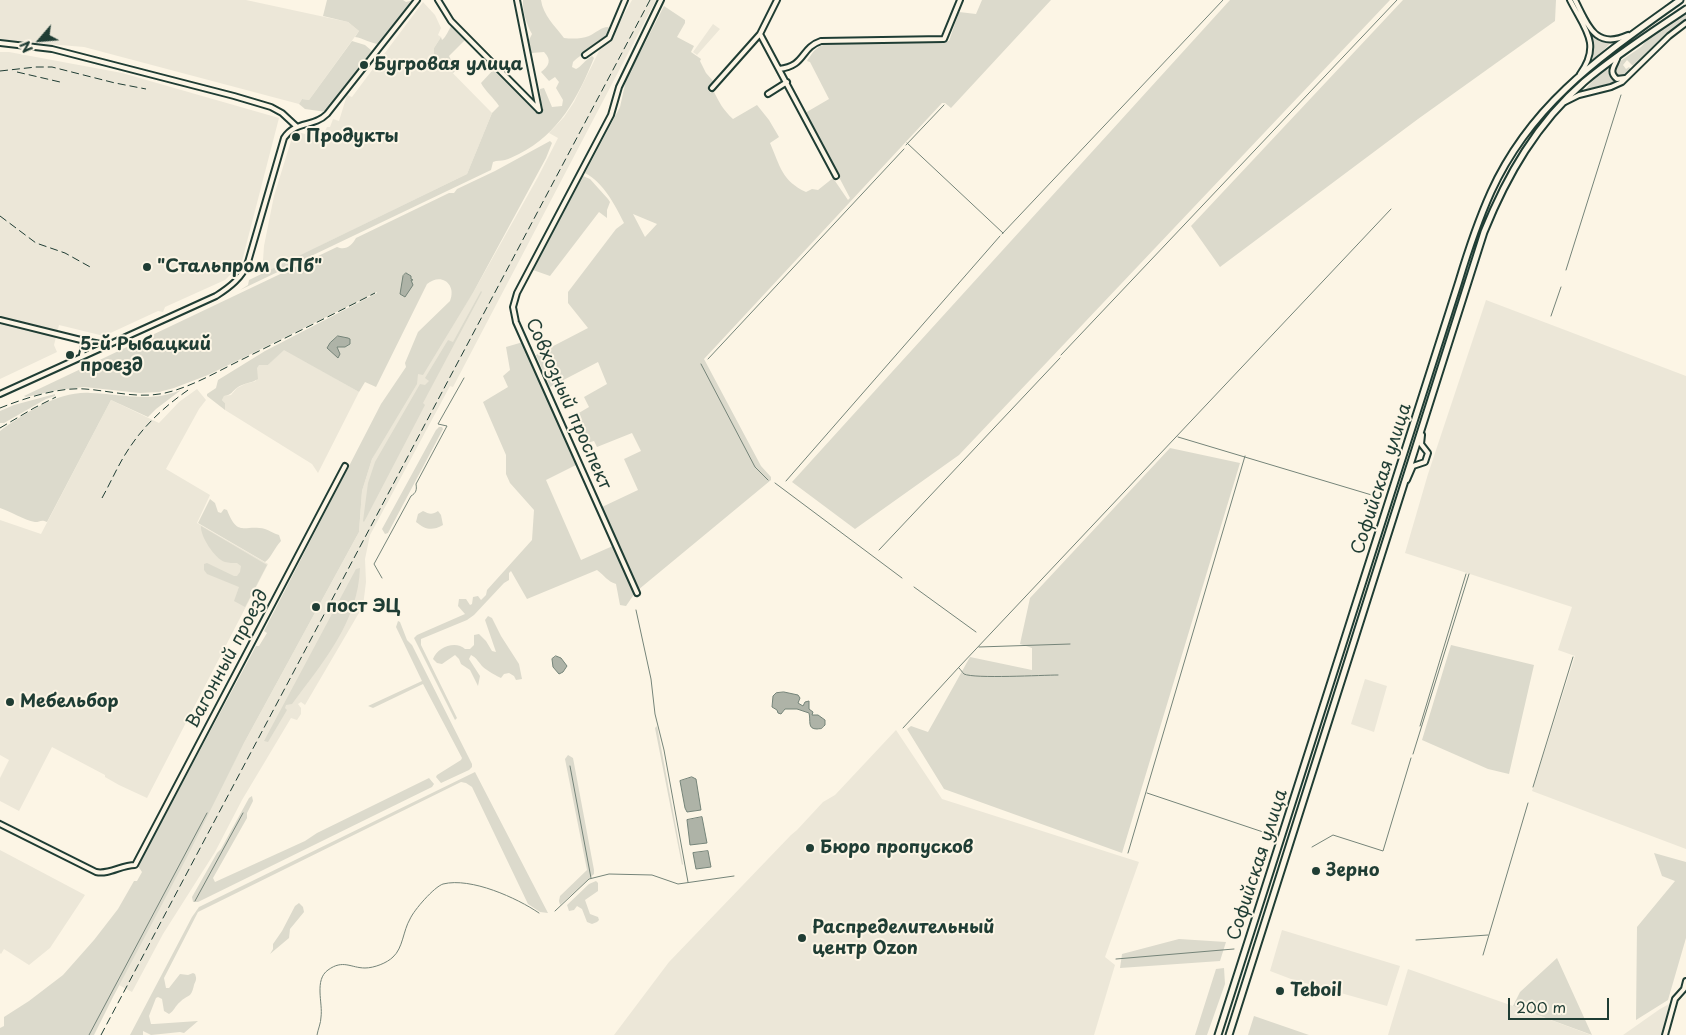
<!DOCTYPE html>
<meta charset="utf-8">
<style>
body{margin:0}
#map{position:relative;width:1686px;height:1035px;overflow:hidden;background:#fcf5e5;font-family:"Playpen Sans",sans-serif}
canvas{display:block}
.north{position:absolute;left:15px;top:15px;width:50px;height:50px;-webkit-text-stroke:4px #fcf5e5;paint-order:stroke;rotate:243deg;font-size:14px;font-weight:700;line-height:20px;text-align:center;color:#1f3d34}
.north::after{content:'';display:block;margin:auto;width:18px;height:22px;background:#1f3d34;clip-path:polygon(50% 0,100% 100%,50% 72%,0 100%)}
.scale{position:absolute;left:1508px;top:998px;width:101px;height:22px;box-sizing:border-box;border:2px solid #1f3d34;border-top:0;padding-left:6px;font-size:15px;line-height:18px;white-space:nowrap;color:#1f3d34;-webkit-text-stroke:4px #fcf5e5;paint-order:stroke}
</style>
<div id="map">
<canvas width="1686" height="1035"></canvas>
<div class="north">N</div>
<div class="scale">200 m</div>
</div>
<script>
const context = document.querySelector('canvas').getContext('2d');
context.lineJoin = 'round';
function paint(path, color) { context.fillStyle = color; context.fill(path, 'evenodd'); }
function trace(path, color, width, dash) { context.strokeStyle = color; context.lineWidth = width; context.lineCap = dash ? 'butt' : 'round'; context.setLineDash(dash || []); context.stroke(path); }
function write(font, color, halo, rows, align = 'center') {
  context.font = font + ' "Playpen Sans",sans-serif'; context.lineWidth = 4; context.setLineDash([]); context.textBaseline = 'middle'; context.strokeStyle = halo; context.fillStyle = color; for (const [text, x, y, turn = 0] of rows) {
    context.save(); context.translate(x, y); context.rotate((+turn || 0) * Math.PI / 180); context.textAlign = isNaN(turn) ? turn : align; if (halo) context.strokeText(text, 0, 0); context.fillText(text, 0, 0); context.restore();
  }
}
const built = new Path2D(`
 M0,0H246L348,22L359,31L309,100L302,99L299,104L84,47L0,40Z
 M632,0H656L453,387L450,386L370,535L365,559L366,582L363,606L305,705L301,702L298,704L301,708V714L297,720L291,718L242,800L215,852L163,934L132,992L119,985L244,743L359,532L362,491L372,459L412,380L474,291L538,177L558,138L549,133L564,117L574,102L601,47L605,41L611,38Z
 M423,2L435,15L441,28L438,35L441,37L434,48V54L492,113L467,174L262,274L264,246L274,196L294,131L305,134L310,127L325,131L327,127H330L333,119L339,121L347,95L352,97Z
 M713,24L720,29L697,55L693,52Z
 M0,52H9L122,73L279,118L242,261L233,272L225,280L165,307L163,312L158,311L104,336L59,325L54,345L57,352L0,379Z
 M1486,300L1686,376V849L1532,791L1575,656L1558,650L1572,607L1405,553L1428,474Z
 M284,349L359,392L318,473L312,464L225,410V403L222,400L224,396L231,395L237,388L245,384L256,381L257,367L259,364L268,365Z
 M197,389L206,400L199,409L166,469L210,495L197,523L268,564L147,798L119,785L105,777V775L52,747L19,811L0,801V778L9,760L0,755V520L41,534L111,400L159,423L179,402Z
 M1365,679L1387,686L1374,732L1351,724Z
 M896,730L942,799L1139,862L1105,957L1115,965L1094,1035H614L669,962L791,835L797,830L823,802L835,795Z
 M0,850L85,895L50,948L29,965L4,949L1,954L0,953Z
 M1282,930L1400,966L1387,1006L1291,979L1270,971Z
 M1408,969L1513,1006L1591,1035H1388Z
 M1671,1003L1663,1035H1623L1660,1009Z`);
const green = new Path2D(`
 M327,0H403L406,2L414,0L379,44C372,44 363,38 355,37L359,31L348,22L323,16Z
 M523,0H541C543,15 555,26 564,38C572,39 581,39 589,36C596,33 601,27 608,27L611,30C604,45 584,51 573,62L572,67L576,69C581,67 585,60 592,56L594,58C578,97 559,134 519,154C514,156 509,159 505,160C501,161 497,160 493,162L491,170L240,290L248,285L249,280L467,174L492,113L499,106C494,98 485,91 481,83L494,69L519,94L534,99L538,107L541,108L540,89L544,88L552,107L562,106L563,100L556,88L559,82L555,77L549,81L541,72C549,66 552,60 544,52L531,53L529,40L532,34C527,25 522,11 523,0Z
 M982,0H1051L951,108L945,103H942L704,359L761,466L771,477V480L638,590L602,507L638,490L624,459L641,451L632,433L597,447L594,441L584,444L572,417L589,407L584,397L607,384L598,362L550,387L536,355L588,328L568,303V292L616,229L624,223C615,205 604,183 585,173L620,107L626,80L664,6L685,20V23L677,37L694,46L691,52L701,59L700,61L706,73L714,82L708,90L711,93L713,90C719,102 723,110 733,119L757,105L769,120L779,137L770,143C780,166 782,181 806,192L812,189L818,190L833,178L848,200L850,198L805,113L829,99L810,62L807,61C815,49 817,46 830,43L949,41L959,12L976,14ZM633,214L657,224L645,237Z
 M1230,0H1390L959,455L855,529L792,482Z
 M1403,0H1556L1555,21L1418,119L1220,267L1191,226Z
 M1686,13V20L1672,30L1635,68L1627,60L1623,65L1626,69L1629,67L1632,70L1620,77L1616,75L1614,68L1619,62L1641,47L1649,38Z
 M452,25L466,39L449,56L453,64L458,68L453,73L434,54V48L441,37L442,40C447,36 448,30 452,25Z
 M1588,31L1600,39L1611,42L1606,48L1593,59V41Z
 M352,41L365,45L372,51L360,71L326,112L305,109L299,104L302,99L309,100Z
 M1607,69L1611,77L1615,80L1614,82L1585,90L1594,79Z
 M550,141L552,143L546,158L474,291L423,375L418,374L417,384L372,459L362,491L359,532L244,743L187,857L113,997L94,1035H0V1028L4,1026V1017L29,1001L63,975L94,940L118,909L134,881H137L142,872L138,866L256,646H259L267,633L264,631L381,404L406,367L405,363L418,332L450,301C457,284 441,272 427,284L376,387L365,382L359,392L284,350L268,365H259L257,368L258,379C252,383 244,383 238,387C232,391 232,395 224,396L222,400L225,403V410L207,396V394L216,388L218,380L265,351L377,293V292L208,375L174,388L159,392L140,393L84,387L58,390L26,397L24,396L337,247C346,251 352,245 356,238L449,193H454L457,189L495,171Z
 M583,176L590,179L608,199L610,202L607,210V218L599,212L550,276L533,270Z
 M481,291L482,292L423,403L425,405L364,522L363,521L368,483L375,462L420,384L425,385L429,381L425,378L448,340L453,342Z
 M523,342L578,464L546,480L581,560L615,545L635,593L626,606L620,605L616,584C607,581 605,576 597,570L527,599L511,571L509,573V580L504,583L474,615L467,620L421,639V645L457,718L455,720L414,638L417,635L465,614L458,606L459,599H466L470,605L472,604L473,597L478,596L481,600L486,595L487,590L532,540L534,510L510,483L506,474V455L483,402L508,387L503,376L510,370L506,347Z
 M181,390L156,409L148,417L111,400L47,522C41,519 40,522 35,522C24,520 10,511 0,508V431C25,413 59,391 90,393C122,394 151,403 181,390Z
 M55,394V396L46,399L4,423H0V411L14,405Z
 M439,427H442L443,429L388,533L385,534L382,529L436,430Z
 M1170,448L1240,463L1122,853L944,789L907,729L911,726L928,732L970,657L1032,670V648L1020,644L1030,598Z
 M210,499L215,503L218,512L221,513L224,509L227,510C238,538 244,524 265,529C269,530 274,534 279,535L281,541C275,547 271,558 265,562L198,523Z
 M423,511C429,514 432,515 438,511L441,515L443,525C432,531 426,530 416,522L418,514Z
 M201,526L267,565L245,607L234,601L239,587L207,574L204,570V564L207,563L234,576H237L240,572L241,566L237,563C233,563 229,563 225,562C215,559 200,536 201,526Z
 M360,568C358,622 323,662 292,704L286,705L285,708L287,710L268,742L264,741L356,569Z
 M488,616L492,618L501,636L519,664L522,679L516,680L514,676L509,673L504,674L501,678C498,677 486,670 483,667C479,663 477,658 471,655L469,659L480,676L478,686L470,670L461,664L459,659L455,655L442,664L437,663L433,659C437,647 456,640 465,649H470L474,645V635L479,634L486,641L492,651L496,652L485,620Z
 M398,621L400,622L407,640L412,645L472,764V767L469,770L441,783L436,777L437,775L461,760L462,758L423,684L373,708L368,706L422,681L396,627Z
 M1451,645L1534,665L1509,774L1488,769L1422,740Z
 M657,726L683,864L682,865L655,728Z
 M568,755L573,758L594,870V874L560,905L559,901L560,896L587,870L565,759Z
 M475,772L548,913L540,912L528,904L472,787L466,783L461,782L198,912L164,978L166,988H169L180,974L188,975L193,973L195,974C197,979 196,980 194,985C191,999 188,994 180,1002C175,1006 174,1011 169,1014L164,1011L162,999L158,997L156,998L149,1016L151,1024H154L198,1021L184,1033L180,1032L151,1035L143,1031V1035H130L192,917L199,907Z
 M429,778L434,784L432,787L198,902H193L192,897L217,853L221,849L249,798L252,796L253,801L247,813V818L213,878L215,882L305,841L317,833Z
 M1654,853L1686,862V938L1668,1000L1636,1020L1637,927L1675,881L1662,876Z
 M596,881L598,883V891L585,900L590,914L598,917L599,920L597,922L592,924L587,922L582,909L577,906L574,910L569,911L567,905L589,884Z
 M299,903L303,907L304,912L290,929L289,938L270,954L273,949V944L282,931L295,906Z
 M1179,939L1226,942L1220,961L1120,968L1122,954Z
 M1557,958L1592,1035L1513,1006L1520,992Z
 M1224,968L1225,984L1207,1035H1195L1216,969Z
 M1254,1016L1309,1035H1248Z`);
const water = new Path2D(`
 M406,273L411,276V279L413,280H411L413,285L405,297L400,294L403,276Z
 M338,336L348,338L350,339V344L345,347H337L340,354L338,358L327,348L330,343Z
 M556,656L561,658L567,666L563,672L559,674L553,667L552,659Z
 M784,692L798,695L800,698L798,703L803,706L805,702L809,701V709L813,712L812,715H818L825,720V725C820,730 823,728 817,729C807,729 811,721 809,713L797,709H785L781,714L778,713L777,710L772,707L773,696L776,693Z
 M692,777L696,779L701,810L687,812L685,808L680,781Z
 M702,817L707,843L690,845L687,820Z
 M708,851L711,867L696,869L693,853Z`);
const stream = new Path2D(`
 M907,143L1003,233
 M906,145L944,105
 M1002,234L1223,0
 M1566,270L1621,95
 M1551,316L1561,287
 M1061,355L1397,0
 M708,359L904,149
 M701,364L755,467L768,480
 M1178,437L1375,496
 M786,481L1000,236
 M775,483L902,578
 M879,550L1060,358
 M382,578L374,564L411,496C416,493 417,490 416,484L447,426L438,424L464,378
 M914,587L976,632
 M636,610L651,679L655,714L664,750L688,882
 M979,647L1070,644
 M959,668C961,670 962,672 964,674C974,679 1043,675 1058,675
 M1420,726L1466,574
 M903,728L959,667L1391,209
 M1413,754L1469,574
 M570,766L591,878
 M1533,787L1573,657
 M1147,793L1269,834
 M1312,847L1333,835L1383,851L1411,758
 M1128,853L1245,456
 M195,901L243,813
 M555,911L589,879L609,874L652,875L678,884L734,876
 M1416,940L1488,935
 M1483,955L1528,803
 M1116,959L1234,949
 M89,1035L207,813
 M317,1035C318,1029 321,1023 321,1017C323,1003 314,980 328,970C343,959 351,968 365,968C374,968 387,963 393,957C403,948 403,931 410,919C414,910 434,887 443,884C471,877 517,898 539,913`);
const minor = new Path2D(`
 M438,0L451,21L539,110
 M517,0L539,110
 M1570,0C1584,28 1602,44 1580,74
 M1575,0C1588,25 1595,50 1628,35
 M760,34L836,176
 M0,43L52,49L234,96L271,107L282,113L296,126
 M585,55L609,38L625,0
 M1618,56C1616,65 1607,71 1617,79L1625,78
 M779,69C806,66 800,48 821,41L944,39L960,0
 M712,88L760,34L777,0
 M768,94L787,82
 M1565,102L1579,95L1611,87L1622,82L1669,36L1686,23
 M0,320L85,341L91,351
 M82,355L85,341L106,345
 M0,394L216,296C230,287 242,278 248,262L284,138C296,120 313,128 327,114L417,0
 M1407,480L1413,466L1425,462L1428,453L1421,444L1422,435
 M637,593L516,322L513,307L517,293L611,115L619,87L661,0
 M0,824L96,872C109,875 121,865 135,865L345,466
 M1665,1035L1675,999L1684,989L1686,981`);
const major = new Path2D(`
 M1218,1035L1459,281C1468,251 1478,221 1491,192C1532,102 1602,56 1680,0
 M1229,1035L1484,232C1507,175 1537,123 1584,82C1616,55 1652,32 1686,9`);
const rail = new Path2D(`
 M0,71L36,67H52L115,83L146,89
 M17,72L60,82
 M0,216L36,243L65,253L92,268
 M0,408C25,398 59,387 85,389C112,391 138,399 165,393C192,387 220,370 245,358C289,336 332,315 375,293
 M0,428L34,408L56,397
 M102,498C111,482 118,465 128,450C144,425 166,405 191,388
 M101,1035L650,0`);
const markers = [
 [364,65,5,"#1f3d34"],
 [296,137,5,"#1f3d34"],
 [147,267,5,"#1f3d34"],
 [70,355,5,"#1f3d34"],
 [316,607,5,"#1f3d34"],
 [10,702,5,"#1f3d34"],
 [810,848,5,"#1f3d34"],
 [1316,871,5,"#1f3d34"],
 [802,938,5,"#1f3d34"],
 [1280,991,5,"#1f3d34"]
];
const poiNames = [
 ["Бугровая улица",374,65],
 ["Продукты",306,137],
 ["\"Стальпром СПб\"",157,267],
 ["5-й Рыбацкий",80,345],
 ["проезд",80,366],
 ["пост ЭЦ",326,607],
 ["Мебельбор",20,702],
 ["Бюро пропусков",820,848],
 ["Зерно",1326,871],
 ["Распределительный",812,928],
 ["центр Ozon",812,949],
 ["Teboil",1290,991]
];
const streetNames = [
 ["Совхозный проспект",568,404,66],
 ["Софийская улица",1382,479,-72],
 ["Вагонный проезд",228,659,-62],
 ["Софийская улица",1258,865,-72]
];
paint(built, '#ece7d8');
paint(green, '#dcdacc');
paint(water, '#aeb3a7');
trace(water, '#758479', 1);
trace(stream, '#758479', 1);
trace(minor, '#1f3d34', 8);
trace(major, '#1f3d34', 9);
trace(minor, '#fcf5e5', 4);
trace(major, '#fcf5e5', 5);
trace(rail, '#1f3d34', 1, [8, 4]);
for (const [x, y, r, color] of markers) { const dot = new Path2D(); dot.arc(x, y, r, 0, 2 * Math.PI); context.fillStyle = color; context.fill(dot); trace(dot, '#fcf5e5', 2); }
write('bold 18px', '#1f3d34', '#fcf5e5', poiNames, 'left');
write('18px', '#1f3d34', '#fcf5e5', streetNames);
</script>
